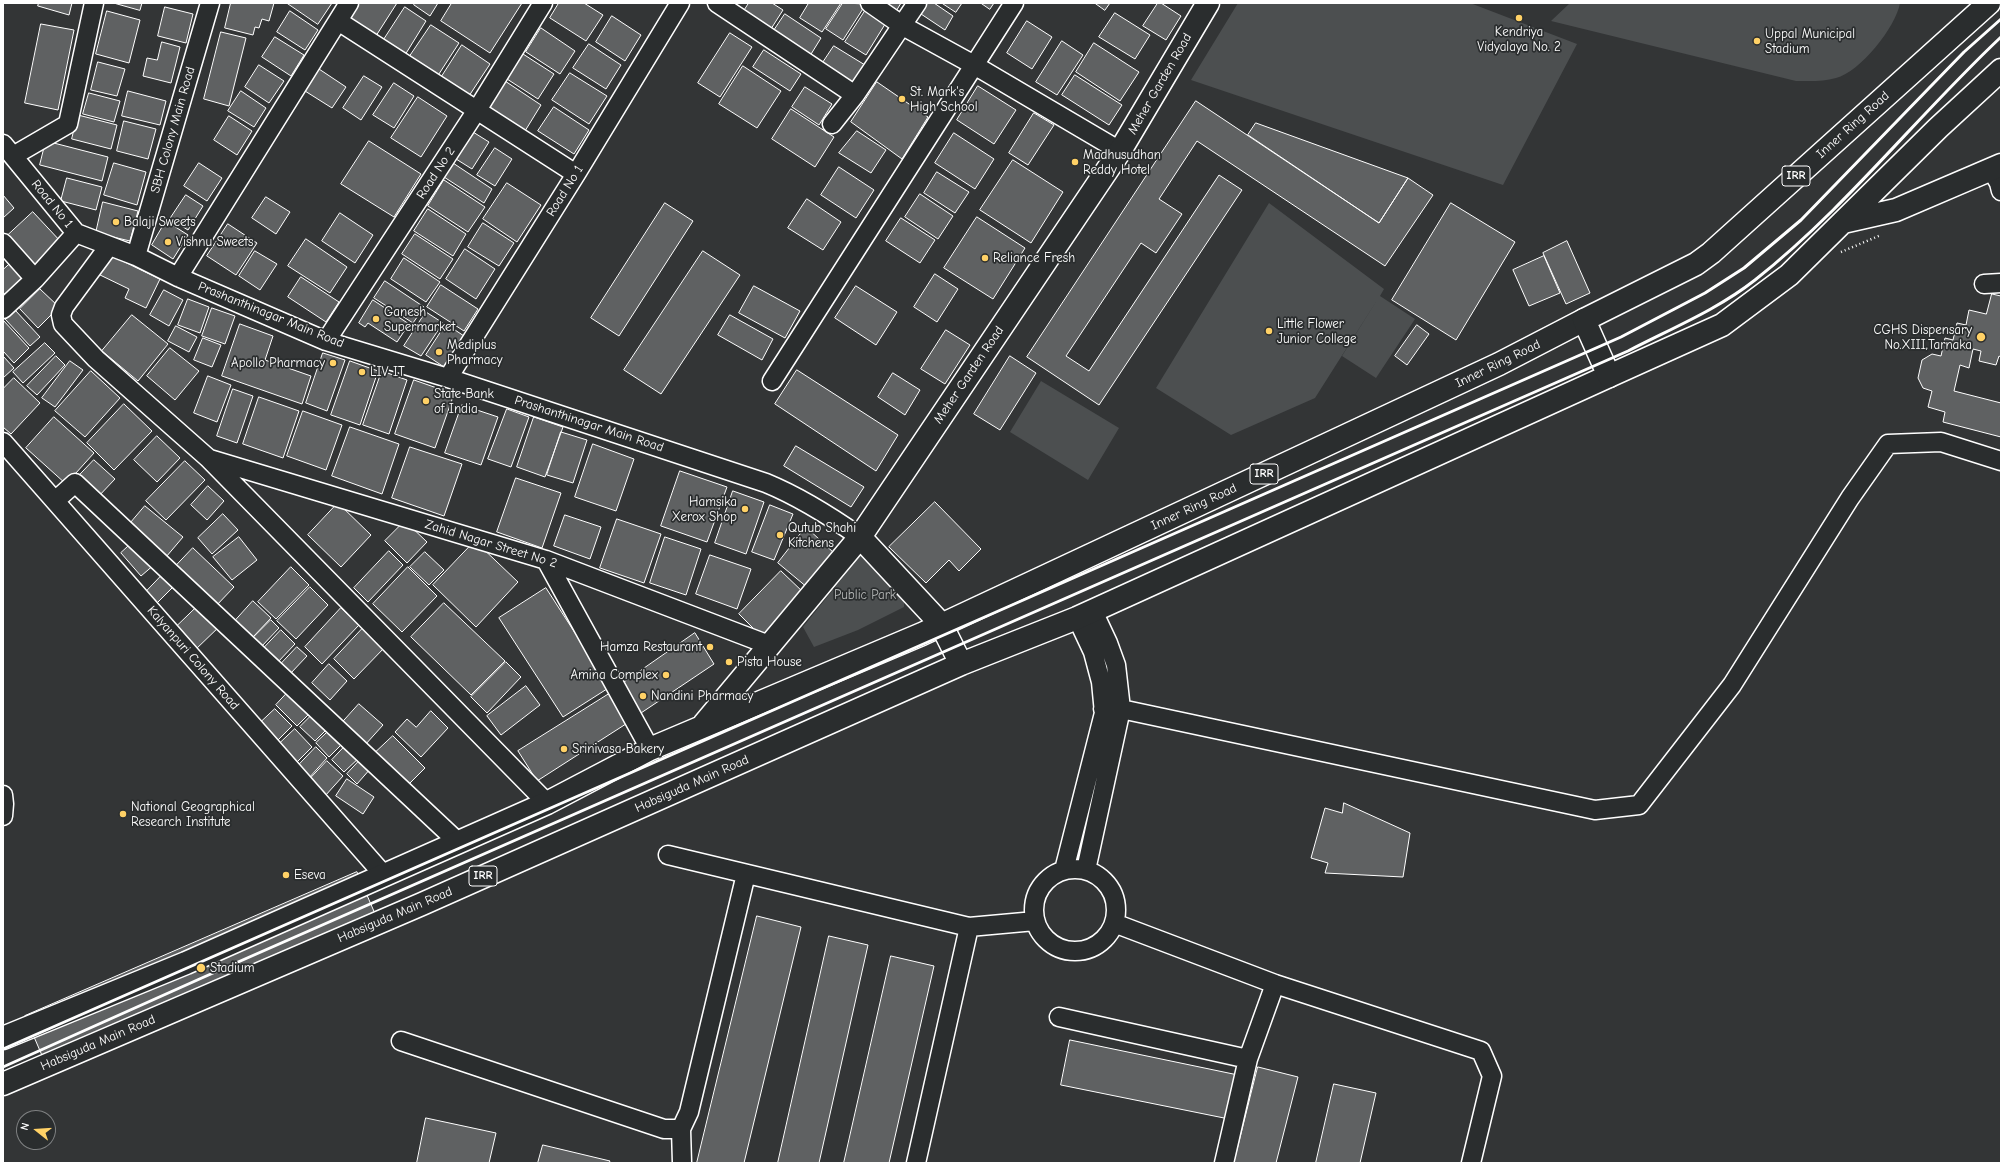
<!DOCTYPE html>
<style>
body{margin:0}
#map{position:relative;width:2004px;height:1166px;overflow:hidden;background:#333536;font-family:"Comic Neue",sans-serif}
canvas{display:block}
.frame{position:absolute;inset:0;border:4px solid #fff;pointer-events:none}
.north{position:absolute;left:16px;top:1110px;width:40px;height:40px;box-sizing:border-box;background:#2a2d2e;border:1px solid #7f8182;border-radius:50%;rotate:287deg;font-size:11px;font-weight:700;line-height:16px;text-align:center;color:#fff}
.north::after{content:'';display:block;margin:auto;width:14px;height:18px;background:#ffd166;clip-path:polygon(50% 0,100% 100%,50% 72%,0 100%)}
</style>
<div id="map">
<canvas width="2004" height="1166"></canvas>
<div class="frame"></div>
<div class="north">N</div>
</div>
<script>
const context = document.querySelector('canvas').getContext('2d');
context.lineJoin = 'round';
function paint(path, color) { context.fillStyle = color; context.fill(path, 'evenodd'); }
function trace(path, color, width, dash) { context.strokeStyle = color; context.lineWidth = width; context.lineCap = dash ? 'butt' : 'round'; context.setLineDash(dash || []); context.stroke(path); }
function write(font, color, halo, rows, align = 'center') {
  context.font = font + ' "Comic Neue",sans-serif'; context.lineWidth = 3.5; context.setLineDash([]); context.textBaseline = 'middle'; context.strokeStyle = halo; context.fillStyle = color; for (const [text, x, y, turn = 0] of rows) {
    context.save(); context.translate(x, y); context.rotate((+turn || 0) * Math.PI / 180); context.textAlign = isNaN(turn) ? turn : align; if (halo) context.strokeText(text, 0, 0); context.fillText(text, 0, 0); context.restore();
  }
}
const green = new Path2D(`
 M1238,3H1470L1577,44L1503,185L1191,80Z
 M1570,3H1900C1896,27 1860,72 1836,78C1823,82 1809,81 1796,81L1551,21Z
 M1269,203L1384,289L1380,296L1415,319L1376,378L1342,356L1379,297L1315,398L1231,435L1156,388Z
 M1041,381L1119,428L1088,480L1010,432Z
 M865,550L904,597V607L858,630L814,647L803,627Z`);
const building = new Path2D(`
 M39,3H72L69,15L38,6Z
 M114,3H142L140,10Z
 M231,3H274L269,21L262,19L259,28L255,27L253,35L225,28Z
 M287,3H332L318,24Z
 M358,3H397L374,39L347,21Z
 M415,3H438L430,16L414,5Z
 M452,3H522L490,53L441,21Z
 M559,3H584L603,15L586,41L550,18Z
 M749,3H772L783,10L769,32L742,14Z
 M809,3H841L822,32L800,18Z
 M843,3L866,4L843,40L826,29Z
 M879,3H901L895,13Z
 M928,3H934L953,16L945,30L921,14Z
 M942,3H962L956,12Z
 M981,3H994L990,9Z
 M1095,3H1110L1105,10Z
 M1158,3H1161L1181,16L1166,40L1143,26Z
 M165,7L193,14L186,43L158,36Z
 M405,7L426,21L405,55L383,41Z
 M867,8L887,21L866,55L845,42Z
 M107,11L140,20L129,63L96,54Z
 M290,11L318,30L305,50L277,32Z
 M1115,13L1150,35L1135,59L1099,37Z
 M785,14L821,38L808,59L771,35Z
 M612,16L641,35L625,61L596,42Z
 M1027,21L1052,37L1032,69L1007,53Z
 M41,24L74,30L58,110L25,103Z
 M431,25L459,43L437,77L408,59Z
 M541,28L575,51L560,74L526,52Z
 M221,32L246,38L229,106L204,99Z
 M730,33L752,47L720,97L698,83Z
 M275,37L304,55L291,76L262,57Z
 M1062,41L1083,55L1057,95L1036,82Z
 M162,42L180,47L171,83L143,76L147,58L157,60Z
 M1094,43L1139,72L1120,101L1076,72Z
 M589,44L621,65L606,89L573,68Z
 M462,45L490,64L467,99L439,81Z
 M834,46L865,65L851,87L820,67Z
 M764,50L801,74L790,91L753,67Z
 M523,54L554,74L538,99L507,79Z
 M98,62L125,69L117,96L91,90Z
 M259,65L284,81L269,103L245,87Z
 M743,66L781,91L757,128L719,104Z
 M319,69L346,87L332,108L305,91Z
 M570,73L607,96L589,124L552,100Z
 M1075,75L1122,105L1109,125L1062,95Z
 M364,76L382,87L361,120L343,108Z
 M505,81L541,105L525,131L488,107Z
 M877,82L928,117L902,159L851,122Z
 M394,83L414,96L394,128L373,115Z
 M978,86L1016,110L994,144L957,120Z
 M805,87L832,104L819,125L792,107Z
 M128,91L166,101L160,125L122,116Z
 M241,91L266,108L254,127L228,111Z
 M89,93L120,101L114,122L83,114Z
 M418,97L447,116L421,157L391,138Z
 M1196,101L1379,223L1408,178L1433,195L1385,266L1197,141L1159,199L1182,214L1156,253L1141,243L1066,356L1089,371L1219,175L1242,190L1099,405L1027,357Z
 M554,107L589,130L574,154L538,131Z
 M791,109L834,137L815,167L772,139Z
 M1034,113L1054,125L1028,165L1009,153Z
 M78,115L117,125L111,149L72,139Z
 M229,116L252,131L237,155L214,140Z
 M124,121L156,129L148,159L117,151Z
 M1256,123L1408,178L1379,223L1248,135Z
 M857,131L886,150L871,173L839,153Z
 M473,132L489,142L472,169L456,159Z
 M954,133L994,159L975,189L935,163Z
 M46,141L108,157L102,181L40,165Z
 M369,141L421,174L394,217L341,184Z
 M495,148L512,159L495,186L477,175Z
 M1013,160L1063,192L1031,243L980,210Z
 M114,163L146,172L137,205L104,195Z
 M199,163L222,178L207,201L184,186Z
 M453,163L492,189L484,203L444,177Z
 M839,167L874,190L856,218L821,195Z
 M937,172L969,192L955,213L924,193Z
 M67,178L102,187L96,210L61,201Z
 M444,180L485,207L468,232L428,206Z
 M507,183L541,205L517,242L483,219Z
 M920,194L953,216L938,239L905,217Z
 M3,195L14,208L3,218Z
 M186,195L203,206L188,230L170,219Z
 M266,197L290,212L276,234L252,218Z
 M807,199L841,222L823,250L788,228Z
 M103,202L138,211L130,241L96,233Z
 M665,203L693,221L619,336L591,318Z
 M1451,203L1515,242L1456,340L1392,300Z
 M428,209L466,234L453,256L414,231Z
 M33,212L62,243L35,269L6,237Z
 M340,213L373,235L355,263L322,241Z
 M977,217L1025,248L993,299L944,268Z
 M901,218L935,240L920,263L886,241Z
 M166,221L188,235L173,259L152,245Z
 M483,223L514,243L499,266L468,247Z
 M228,224L257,243L236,275L207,256Z
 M415,234L453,259L440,279L402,254Z
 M306,239L347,267L330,293L288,266Z
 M1567,241L1590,293L1566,304L1543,253Z
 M465,249L495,269L476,299L446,279Z
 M255,251L277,264L260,290L239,276Z
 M703,251L740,275L661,394L624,370Z
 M108,254L160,279L146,308L125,298L129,289L98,274Z
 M1544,256L1560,293L1529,306L1513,270Z
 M404,258L440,282L426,302L391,279Z
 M12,262L28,280L8,298L3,292V270Z
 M935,274L958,289L937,322L914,307Z
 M301,277L339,302L326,322L288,297Z
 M385,281L424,307L413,323L374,298Z
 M441,285L478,309L464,331L427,307Z
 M754,286L800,311L785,338L739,313Z
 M856,286L897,312L876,345L835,318Z
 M40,289L59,307L38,328L20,309Z
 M164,290L183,300L169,326L150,315Z
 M1992,294L2001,296V357L1999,356L1996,365L1979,361L1981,351L1973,349L1969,368L1960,365L1954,391L2001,403V437L1943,422L1945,412L1928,407L1932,391L1923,388L1918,378L1922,360L1932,354L1941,356L1945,338L1953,340L1957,323L1966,325L1969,310L1986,314Z
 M188,299L209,307L200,333L178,325Z
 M373,300L409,324L397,342L368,323L365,327L359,323Z
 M212,308L235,316L225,344L202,336Z
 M15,310L40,337L30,346L5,319Z
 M426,312L443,323L421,356L404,346Z
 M132,315L168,344L138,381L102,351Z
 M730,315L773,339L762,360L718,335Z
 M3,320L29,348L14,363L3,351Z
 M240,324L273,336L265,360L311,376L302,404L222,376Z
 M446,324L464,336L444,367L426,355Z
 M1417,325L1429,334L1407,365L1395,356Z
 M176,326L197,337L189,352L168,341Z
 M946,330L970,345L945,384L921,369Z
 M203,338L221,345L212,367L194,360Z
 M45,343L55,353L23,383L13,372Z
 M170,348L199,371L175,400L147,376Z
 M323,353L345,360L327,411L306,403Z
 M3,356L14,368L3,378Z
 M56,356L65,365L37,395L27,386Z
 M1010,356L1036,373L1000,430L974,414Z
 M70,361L83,370L55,407L42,398Z
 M350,361L378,371L360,425L331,415Z
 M797,370L898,435L876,471L775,404Z
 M91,371L120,398L85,437L55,411Z
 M382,371L407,380L389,434L363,425Z
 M893,373L920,390L905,415L878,397Z
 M208,376L231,385L217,422L194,413Z
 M14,378L40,403L11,434L3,427V389Z
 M414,380L454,394L435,448L395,434Z
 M233,389L253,396L237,443L217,436Z
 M259,397L299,411L283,458L243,444Z
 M124,404L152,431L114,470L87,443Z
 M462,405L498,417L481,465L445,453Z
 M507,409L529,417L511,467L488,459Z
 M303,411L342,425L326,470L287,456Z
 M54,417L94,453L66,484L26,448Z
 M534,417L563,427L545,477L517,467Z
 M350,427L399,444L382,494L332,476Z
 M561,432L587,440L573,483L547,475Z
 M157,436L180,458L157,482L134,460Z
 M593,444L634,459L616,511L575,497Z
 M796,446L864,487L851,507L784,466Z
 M410,447L462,464L444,516L392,498Z
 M94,460L115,479L96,499L75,480Z
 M185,461L205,480L166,520L146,501Z
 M680,471L727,487L707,542L661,526Z
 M516,478L561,493L542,548L497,532Z
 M208,486L224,501L207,520L191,505Z
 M733,491L764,502L746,554L715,543Z
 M935,502L981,549L959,571L949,560L926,583L889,547Z
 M338,503L371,535L341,567L308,535Z
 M770,505L793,514L774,560L752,552Z
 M145,506L183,537L166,557L128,526Z
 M223,514L238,530L212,554L198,538Z
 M565,515L601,527L590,559L554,546Z
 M617,519L661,534L644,583L600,568Z
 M405,521L427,542L407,563L385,541Z
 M806,527L834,553L808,588L778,563Z
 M239,537L257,560L232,580L213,557Z
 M665,537L701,549L686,595L650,583Z
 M134,541L155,564L141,576L121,553Z
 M475,541L518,582L476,627L433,585Z
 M193,548L234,587L215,607L174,568Z
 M389,551L403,565L368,602L354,588Z
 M425,552L444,570L429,585L410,567Z
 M710,555L751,569L737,609L696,594Z
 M291,567L309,585L276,619L258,602Z
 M408,567L437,596L402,632L373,604Z
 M166,571L177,583L155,605L144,594Z
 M781,571L804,593L761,636L739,614Z
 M310,587L328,605L296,639L277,621Z
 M546,588L610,687L563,717L499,618Z
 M253,601L271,618L252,638L235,621Z
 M201,603L222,624L194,651L173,630Z
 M444,603L505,661L471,695L411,637Z
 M341,608L359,625L322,664L305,647Z
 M271,620L279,628L261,647L252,639Z
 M364,627L385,647L354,679L334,659Z
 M281,630L295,644L277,663L263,649Z
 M695,633L714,664L638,715L619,686Z
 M297,647L307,656L290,674L281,664Z
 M506,662L521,677L487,713L471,697Z
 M329,664L347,681L330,700L312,683Z
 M526,686L540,705L501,735L487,716Z
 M290,690L312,711L297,726L276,705Z
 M609,694L629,722L537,781L518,751Z
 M359,704L383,725L365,745L341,724Z
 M275,709L292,726L276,742L259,724Z
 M316,711L330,726L315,741L300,727Z
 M431,711L448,728L421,757L395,732L407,719L416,727Z
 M333,727L346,740L329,757L316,743Z
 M295,729L312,747L295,764L277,746Z
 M393,736L425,768L408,785L376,752Z
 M348,743L361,756L344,772L332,760Z
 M316,747L327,758L308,779L296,768Z
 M361,759L371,768L357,784L347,774Z
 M327,761L343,776L325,796L309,780Z
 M347,779L374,797L363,814L336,796Z
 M1344,803L1410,833L1403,877L1325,873L1328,863L1311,858L1325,808L1342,813Z
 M357,872L379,923L47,1067L25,1016Z
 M757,916L801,927L744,1163H697Z
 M829,936L868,945L819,1163H778Z
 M891,956L934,966L889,1163H844Z
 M1070,1040L1238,1075L1229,1119L1061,1085Z
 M1258,1067L1298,1077L1276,1163H1234Z
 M1334,1084L1376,1093L1360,1163H1316Z
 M426,1118L496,1133L489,1163H417Z
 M543,1145L610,1161L609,1163H538Z`);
const path = new Path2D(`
 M1841,252L1881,235`);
const minor = new Path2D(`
 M717,3L855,95
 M870,3L903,26L974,65L1120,151
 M338,21L576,174
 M832,124L855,95L917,3
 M3,144L76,233L136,256L178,277L326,341L448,378L766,483C800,497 830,516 860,537
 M13,156L68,124L94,3
 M1991,169L1999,183L2001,191
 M3,243L35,279
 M109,246L64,307L61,315L63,324L96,359L208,458L547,803
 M136,256L210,3
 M178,277L349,3
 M1984,284L2001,283
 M3,309L35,279L76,233
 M326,341L477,110L543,3
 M448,378L576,174L680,3
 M772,381L1014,3
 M3,442L383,874
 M210,459L546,560L769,645
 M55,501L75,483L458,842
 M546,560L650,749
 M1103,709H1121L1595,810L1639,805L1732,685L1850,498L1888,444L1941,442L2001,461
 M3,795L4,804L3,816
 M668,855L969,927L1035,921
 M1034 910a41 41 0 1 1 82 0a41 41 0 1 1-82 0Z
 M1064,870L1104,713L1101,682L1093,652L1077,618
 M1086,870L1121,709L1116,665L1108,643L1093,611
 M1114,923L1275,984L1481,1051L1492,1076L1471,1163
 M1059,1017L1248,1059
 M401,1041L664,1129H681L689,1112L746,874
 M681,1129L682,1163
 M916,1163L969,927
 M1224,1163L1248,1059L1275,984`);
const major = new Path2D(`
 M860,537L941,624L961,664
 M704,724L860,537L1120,151L1208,3
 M3,1038L186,963L547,803L650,749L922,634L1499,364L1584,320
 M3,1084L422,904L961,664L1077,618L1609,376`);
const highway = new Path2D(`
 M1989,3L1711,253L1696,264L1584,320L1609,376L1722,325L1789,275L1938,128L2001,70
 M1843,222L1896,210L2001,165`);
const rail = new Path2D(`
 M3,1049L1621,337L1705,293L1744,268L1801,220L1964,52L2001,19
 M3,1067L204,977L1628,351C1670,329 1717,310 1755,280C1846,208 1917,116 2001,37`);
const markers = [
 [1519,18,4,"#ffd166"],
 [1757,41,4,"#ffd166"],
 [902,99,4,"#ffd166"],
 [1075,162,4,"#ffd166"],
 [116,222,4,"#ffd166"],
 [168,242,4,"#ffd166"],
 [985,258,4,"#ffd166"],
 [376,319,4,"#ffd166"],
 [1269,331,4,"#ffd166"],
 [1981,337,5,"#ffd166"],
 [439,352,4,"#ffd166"],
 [333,363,4,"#ffd166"],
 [362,372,4,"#ffd166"],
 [426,401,4,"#ffd166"],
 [745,509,4,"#ffd166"],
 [780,535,4,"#ffd166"],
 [710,647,4,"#ffd166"],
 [729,662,4,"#ffd166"],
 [666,675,4,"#ffd166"],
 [643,696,4,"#ffd166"],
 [564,749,4,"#ffd166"],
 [123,814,4,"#ffd166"],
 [286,875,4,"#ffd166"],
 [201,968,5,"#ffd166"]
];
const shields = [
 [1796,176,28],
 [1264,474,28],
 [483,876,28]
];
const shieldNames = [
 ["IRR",1796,176],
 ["IRR",1264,474],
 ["IRR",483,876]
];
const poiNames = [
 ["Kendriya",1519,32,"center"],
 ["Vidyalaya No. 2",1519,47,"center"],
 ["Uppal Municipal",1765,34],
 ["Stadium",1765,49],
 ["St. Mark's",910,92],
 ["High School",910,107],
 ["Madhusudhan",1083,155],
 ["Reddy Hotel",1083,170],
 ["Balaji Sweets",124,222],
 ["Vishnu Sweets",176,242],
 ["Reliance Fresh",993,258],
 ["Ganesh",384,312],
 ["Supermarket",384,327],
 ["Little Flower",1277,324],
 ["Junior College",1277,339],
 ["CGHS Dispensary",1972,330,"right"],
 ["No.XIII,Tarnaka",1972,345,"right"],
 ["Mediplus",447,345],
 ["Pharmacy",447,360],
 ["Apollo Pharmacy",325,363,"right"],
 ["LIV IT",370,372],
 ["State Bank",434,394],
 ["of India",434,409],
 ["Hamsika",737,502,"right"],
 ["Xerox Shop",737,517,"right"],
 ["Qutub Shahi",788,528],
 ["Kitchens",788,543],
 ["Hamza Restaurant",702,647,"right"],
 ["Pista House",737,662],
 ["Amina Complex",658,675,"right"],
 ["Nandini Pharmacy",651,696],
 ["Srinivasa Bakery",572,749],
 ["National Geographical",131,807],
 ["Research Institute",131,822],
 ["Eseva",294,875],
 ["Stadium",210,968]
];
const streetNames = [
 ["Meher Garden Road",1160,84,-60],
 ["Inner Ring Road",1853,125,-42],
 ["SBH Colony Main Road",173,130,-74],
 ["Road No 2",436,173,-57],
 ["Road No 1",565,191,-58],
 ["Road No 1",52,204,51],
 ["Prashanthinagar Main Road",271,315,22],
 ["Inner Ring Road",1498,364,-26],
 ["Meher Garden Road",969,375,-56],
 ["Prashanthinagar Main Road",589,424,18],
 ["Inner Ring Road",1194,507,-25],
 ["Zahid Nagar Street No 2",491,544,17],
 ["Kalyanpuri Colony Road",193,658,49],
 ["Habsiguda Main Road",692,784,-24],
 ["Habsiguda Main Road",395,915,-23],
 ["Habsiguda Main Road",98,1043,-23]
];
const parkNames = [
 ["Public Park",865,595]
];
paint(green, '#4c4f50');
paint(building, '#5f6162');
trace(building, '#fff', 1);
trace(minor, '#fff', 21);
trace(major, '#fff', 25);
trace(highway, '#fff', 25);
trace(path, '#fff', 2.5, [1, 3]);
trace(minor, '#2a2d2e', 18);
trace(major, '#2a2d2e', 22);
trace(highway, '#2a2d2e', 22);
trace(rail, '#fff', 3);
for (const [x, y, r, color] of markers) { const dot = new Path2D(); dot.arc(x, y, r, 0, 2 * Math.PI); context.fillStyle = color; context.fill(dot); trace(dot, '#2a2d2e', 1.5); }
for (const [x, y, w] of shields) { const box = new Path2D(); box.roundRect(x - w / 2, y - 10, w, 20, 3); context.fillStyle = '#2a2d2e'; context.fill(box); trace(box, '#fff', 1); }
write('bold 12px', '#fff', null, shieldNames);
write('13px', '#fff', '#2a2d2e', poiNames, 'left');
write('13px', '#fff', '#2a2d2e', streetNames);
write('13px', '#b7b9b9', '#2a2d2e', parkNames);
</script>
